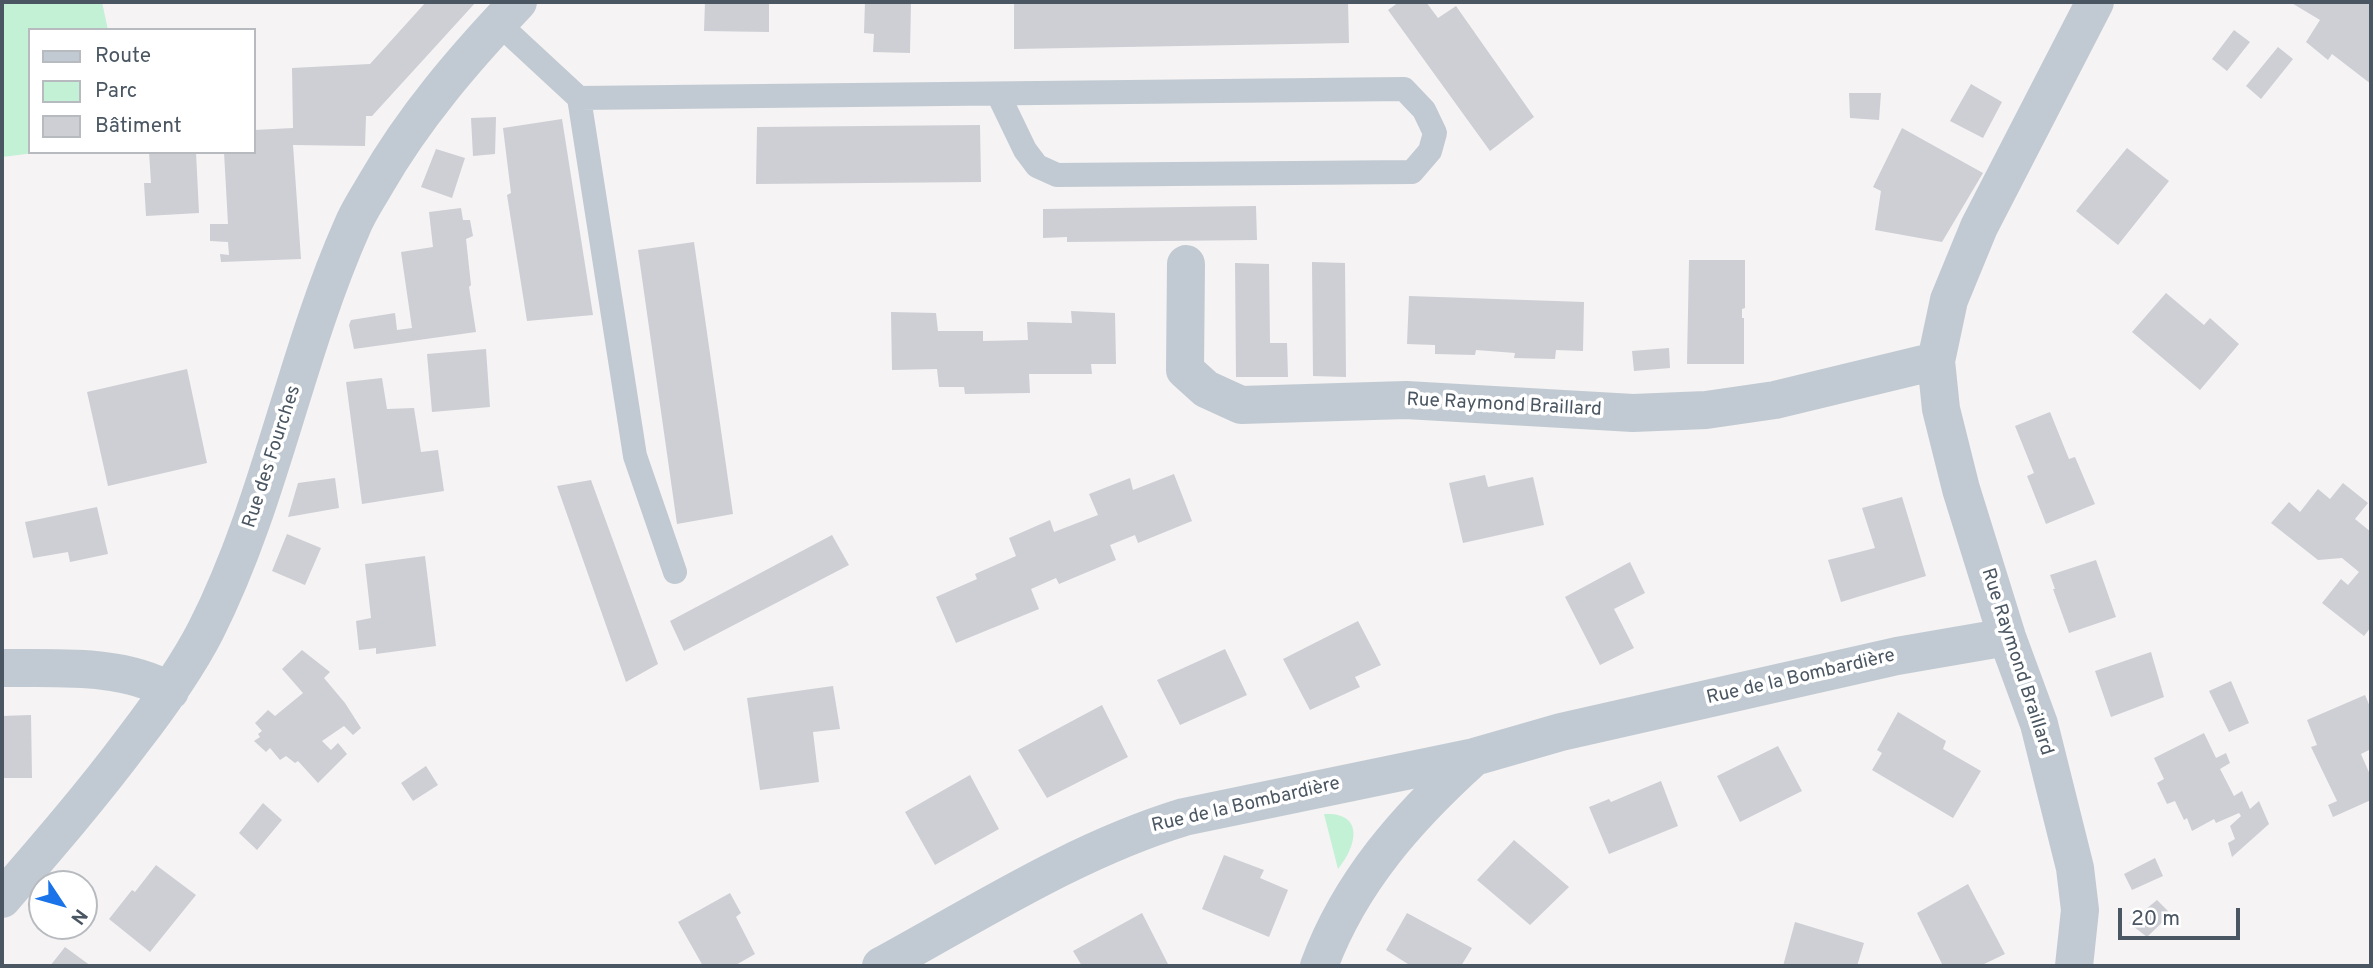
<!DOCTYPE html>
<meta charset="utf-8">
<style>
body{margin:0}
#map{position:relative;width:2373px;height:968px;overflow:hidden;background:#f5f3f3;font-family:Overpass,sans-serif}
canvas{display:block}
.frame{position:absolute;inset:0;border:4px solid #4a5661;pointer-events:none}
.legend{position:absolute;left:28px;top:28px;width:228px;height:126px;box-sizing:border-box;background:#fff;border:2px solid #b7bbc0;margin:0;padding:9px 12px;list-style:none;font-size:21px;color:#4a5661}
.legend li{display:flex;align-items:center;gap:14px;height:35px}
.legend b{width:35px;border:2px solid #b7bbc0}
.north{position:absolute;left:28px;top:870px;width:70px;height:70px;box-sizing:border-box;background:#fff;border:2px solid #b7bbc0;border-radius:50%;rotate:126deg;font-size:19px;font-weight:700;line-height:28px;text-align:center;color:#4a5661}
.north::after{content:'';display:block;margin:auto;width:24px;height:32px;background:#1a73e8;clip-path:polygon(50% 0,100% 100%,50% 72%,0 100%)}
.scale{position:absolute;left:2118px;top:908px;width:122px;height:32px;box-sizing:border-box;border:4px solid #4a5661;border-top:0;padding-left:9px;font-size:21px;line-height:24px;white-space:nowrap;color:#4a5661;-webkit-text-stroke:5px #fff;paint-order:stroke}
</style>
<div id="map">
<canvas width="2373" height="968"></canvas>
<div class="frame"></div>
<ul class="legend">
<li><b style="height:9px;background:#c1cad2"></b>Route</li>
<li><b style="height:19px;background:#c3f1d5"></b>Parc</li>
<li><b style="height:19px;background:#cdcfd5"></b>Bâtiment</li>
</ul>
<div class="north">N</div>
<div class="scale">20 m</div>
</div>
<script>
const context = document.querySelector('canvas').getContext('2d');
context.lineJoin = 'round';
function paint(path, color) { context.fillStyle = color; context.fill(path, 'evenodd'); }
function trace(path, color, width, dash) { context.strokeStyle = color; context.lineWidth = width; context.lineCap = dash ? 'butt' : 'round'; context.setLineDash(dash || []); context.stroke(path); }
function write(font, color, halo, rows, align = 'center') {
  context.font = font + ' Overpass,sans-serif'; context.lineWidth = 7; context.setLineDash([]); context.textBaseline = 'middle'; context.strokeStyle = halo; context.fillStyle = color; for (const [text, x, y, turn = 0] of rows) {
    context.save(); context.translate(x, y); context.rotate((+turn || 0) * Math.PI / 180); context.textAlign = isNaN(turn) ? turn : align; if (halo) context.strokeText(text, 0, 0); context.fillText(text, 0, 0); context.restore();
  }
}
const green = new Path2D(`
 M2,2H102L108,30H30V152H42L2,157Z
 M1324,814C1365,812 1357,846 1338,869Z`);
const building = new Path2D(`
 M426,2H476L372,116H366L365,146L293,145L301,259L221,262L220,254L229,255L228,242L210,241V224H228L224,152H254V130L293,128L292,68L370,64Z
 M705,2H769V32L704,31Z
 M865,2H911L910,53L873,52L874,34L864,33Z
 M1014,2H1348L1349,43L1014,49Z
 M1399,2H1426L1438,18L1456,6L1534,117L1490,151L1388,10Z
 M2290,2H2371V84L2332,54L2328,60L2306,42L2320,20Z
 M2234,30L2250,42L2227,71L2212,59Z
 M2278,47L2293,59L2261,99L2246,86Z
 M1971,84L2002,102L1983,138L1950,121Z
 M1849,93H1881L1879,120L1850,118Z
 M496,117L495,154L473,156L471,118Z
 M562,119L593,315L527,321L507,195L511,193L503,128Z
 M980,125L981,182L756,184L757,127Z
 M1902,128L1983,173L1942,242L1875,230L1881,191L1873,187Z
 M2127,148L2169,181L2118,245L2076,211Z
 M436,149L465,158L452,198L421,187Z
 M149,152H196L199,213L146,216L144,183H151Z
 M1256,206L1257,240L1067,242V237L1043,238V209Z
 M461,208L463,220H470L473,236L466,239L471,285L469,287L476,332L354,349L349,325L351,320L395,313L397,330L412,328L401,252L433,247L429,212Z
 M694,242L733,514L677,524L638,250Z
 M1689,260H1745V308L1742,309V318H1744V364H1687Z
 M1312,262L1345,263L1346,377L1313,376Z
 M1235,263L1269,264L1270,343H1287L1288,377H1236Z
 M2166,293L2204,325L2210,318L2239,344L2200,390L2132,332Z
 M1409,296L1584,302L1583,351L1556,350L1555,359L1514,358L1515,353L1476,350L1475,355L1435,354V345L1407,344Z
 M1071,311L1115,313L1116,364H1091L1092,374H1029L1030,393L965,394L964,387H939L937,369L892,370L891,312L936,313L938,331H983V341L1028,340L1027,322L1072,323Z
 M1669,348L1670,368L1634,371L1632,351Z
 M486,349L490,407L432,412L427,354Z
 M187,369L207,463L108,486L87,392Z
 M382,378L387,409L414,408L421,452L438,450L444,491L362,504L346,382Z
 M2050,412L2069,459L2075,457L2095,504L2046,524L2027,476L2034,473L2015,426Z
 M1174,474L1192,521L1138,543L1135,535L1110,545L1116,560L1059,584L1056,578L1031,589L1039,609L956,643L936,597L977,579L975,574L1016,556L1009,538L1050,520L1054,532L1098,515L1089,494L1130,478L1133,490Z
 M1485,475L1488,487L1533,477L1544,525L1463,543L1449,483Z
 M335,478L339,508L288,517L298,483Z
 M591,480L658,664L626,682L557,486Z
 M2343,483L2368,503L2355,519L2371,532V627L2364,636L2322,603L2341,579L2348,585L2359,572L2342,558L2318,560L2271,523L2289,502L2300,512L2318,489L2330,499Z
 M1902,497L1926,576L1841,602L1828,560L1875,548L1862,508Z
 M97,507L108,554L70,562L68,552L33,558L25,522Z
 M287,534L321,548L305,585L272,571Z
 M832,535L849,565L684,651L670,621Z
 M425,556L436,646L376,654V648L359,650L356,621L371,618L365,564Z
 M2096,560L2116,617L2069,633L2053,589H2055L2050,575Z
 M1630,562L1645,593L1614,609L1634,648L1600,665L1565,597Z
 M1358,621L1381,665L1355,677L1360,687L1310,710L1283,659Z
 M1225,649L1247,695L1180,725L1157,680Z
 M302,650L330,672L324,678L345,703L361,728L353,735L344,726L322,741L331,750L338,743L347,754L318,783L298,761L295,763L286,756L280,760L270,748L266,752L254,741L260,737L258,734L262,731L255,723L268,710L275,716L303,693L282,669Z
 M2151,652L2164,697L2111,717L2095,671Z
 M2231,681L2249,723L2229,732L2209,691Z
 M833,686L840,729L813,732L819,782L760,790L747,698Z
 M2365,695L2371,709V749L2361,754L2371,777V800L2333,817L2328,805L2337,801L2311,747L2317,745L2307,720Z
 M1102,705L1128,757L1047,798L1018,750Z
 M1898,712L1946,741L1943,749L1981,771L1953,818L1872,770L1882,753L1877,750Z
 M31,715L32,778H2V716Z
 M2204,733L2216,758L2226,753L2230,763L2220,769L2234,796L2242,791L2250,809L2259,801L2269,824L2232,857L2228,843L2235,839L2230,826L2241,816L2239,813L2216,823L2214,819L2192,831L2187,818L2184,820L2175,801L2167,804L2157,783L2164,779L2154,758Z
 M1778,746L1802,791L1740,822L1717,776Z
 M426,766L438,785L413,801L401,783Z
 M970,775L999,829L935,865L905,812Z
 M1661,781L1678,826L1609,854L1589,807L1609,799L1611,802Z
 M263,803L282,820L257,850L239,833Z
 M1514,840L1569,887L1530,925L1477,880Z
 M1224,855L1264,870L1260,878L1288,890L1269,937L1202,909Z
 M2155,858L2163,876L2132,890L2124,874Z
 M156,865L196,895L150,952L109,919L132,890L135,892Z
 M1968,884L2005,954L1980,966H1943L1917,913Z
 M730,893L741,913L736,917L755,954L734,966H703L678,922Z
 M2157,900L2171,914L2147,937L2129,923Z
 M1142,913L1169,966H1082L1073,951Z
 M1407,913L1472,948L1461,966H1411L1386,950Z
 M1795,922L1864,943L1857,966H1783Z
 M65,947L91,966H50Z`);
const lane = new Path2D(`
 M498,23L579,98L635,456L675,572
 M579,98L1404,89L1424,110L1435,133L1430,151L1412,172L1057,175L1037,166L1025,150L998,94`);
const street = new Path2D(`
 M1186,264L1185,370L1206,389L1241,405L1406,400L1633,413L1706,410L1775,400L1936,361
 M2,668C57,669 121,663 170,691
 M2,899C47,847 92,795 133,740C160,705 186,669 206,630C271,501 294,358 352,227C358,212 367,199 375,185C414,117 464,59 518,2
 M881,966C980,912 1076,850 1184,817L1474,757L1561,732L1897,656L2007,637
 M1319,966C1350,882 1407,818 1472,759
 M2074,966L2080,910L2075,868L2039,724L2007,637L1961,489L1941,409L1936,361L1949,300L1979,227L2095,2`);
const streetNames = [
 ["Rue Raymond Braillard",1504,406,3],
 ["Rue des Fourches",273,457,-72],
 ["Rue Raymond Braillard",2016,662,72],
 ["Rue de la Bombardière",1801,678,-13],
 ["Rue de la Bombardière",1246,806,-13]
];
paint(green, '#c3f1d5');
paint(building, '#cdcfd5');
trace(lane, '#c1cad2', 24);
trace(street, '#c1cad2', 38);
write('19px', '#4a5661', '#fff', streetNames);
</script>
